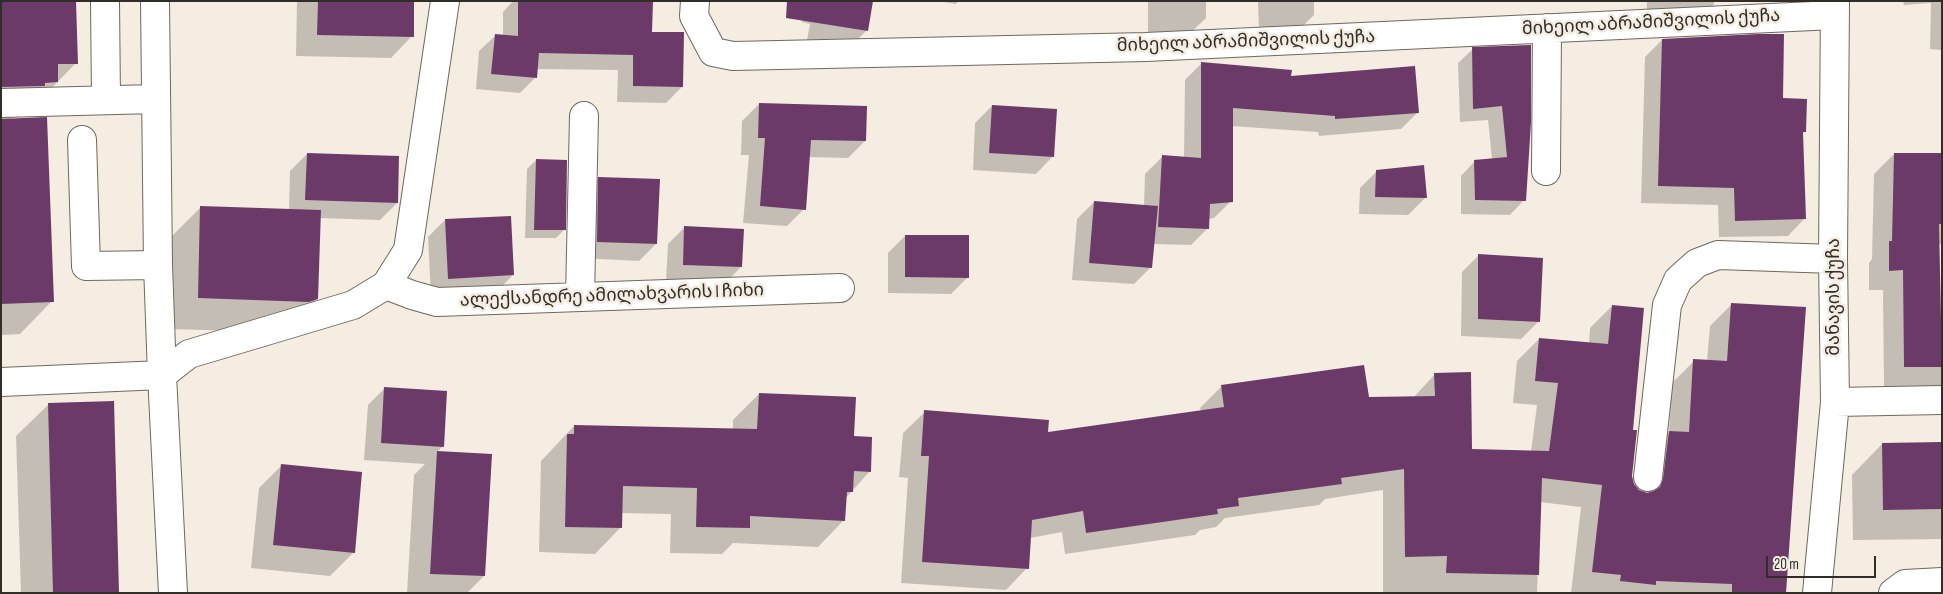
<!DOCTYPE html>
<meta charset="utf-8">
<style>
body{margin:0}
#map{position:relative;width:1943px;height:594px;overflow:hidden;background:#f5ede2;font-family:"Sofia Sans Condensed",sans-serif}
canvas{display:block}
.frame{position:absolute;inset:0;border:2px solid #312e2a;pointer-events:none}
.scale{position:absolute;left:1766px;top:556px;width:110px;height:22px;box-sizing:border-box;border:2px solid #312e2a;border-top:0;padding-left:6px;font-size:15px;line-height:18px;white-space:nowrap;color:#312e2a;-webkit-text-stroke:4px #f5ede2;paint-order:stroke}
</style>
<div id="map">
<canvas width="1943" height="594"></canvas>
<div class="frame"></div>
<div class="scale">20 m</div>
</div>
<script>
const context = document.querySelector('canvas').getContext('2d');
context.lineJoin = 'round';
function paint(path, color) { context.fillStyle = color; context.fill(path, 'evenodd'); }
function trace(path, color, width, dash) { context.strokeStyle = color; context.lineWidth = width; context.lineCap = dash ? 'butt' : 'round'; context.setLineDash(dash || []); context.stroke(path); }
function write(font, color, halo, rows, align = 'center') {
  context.font = font + ' "Sofia Sans Condensed","Noto Sans Georgian",sans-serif'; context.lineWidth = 5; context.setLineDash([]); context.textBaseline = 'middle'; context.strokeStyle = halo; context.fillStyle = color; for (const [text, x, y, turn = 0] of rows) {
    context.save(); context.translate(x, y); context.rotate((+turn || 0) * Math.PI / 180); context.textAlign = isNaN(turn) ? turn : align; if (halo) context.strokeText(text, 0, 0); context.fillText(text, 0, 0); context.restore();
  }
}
const shadow = new Path2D(`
 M1,1L76,63L44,96L10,120L52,301L20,334L1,335Z
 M297,1H413L412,36L391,58L296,56Z
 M513,1H651V33L682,87L666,103L617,102L618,70L537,69L536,77L520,93L476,89L479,51L496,35L503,36V12Z
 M805,1L867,30L850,47L807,40L810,24L802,22Z
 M938,1H958L956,4Z
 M1148,1H1206V18L1188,35L1148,37Z
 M1258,1H1314V15L1297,32L1259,33Z
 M1647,1H1714V4L1697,21L1646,24Z
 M1903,1H1942V50L1930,49L1931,3L1904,5Z
 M1662,40L1782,100L1805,132L1802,134L1805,218L1788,236L1719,237L1718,205L1641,203L1645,57Z
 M1530,46L1524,200L1510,215L1461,214V176L1475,161L1492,159L1488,120L1460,122L1458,63L1473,49Z
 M1202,63L1290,77L1418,112L1401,129L1319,136L1318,132L1231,126V201L1214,218L1208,219V228L1191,245L1153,244L1151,267L1134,284L1072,280L1077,219L1094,202L1144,206L1145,174L1162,157L1184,158L1185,80Z
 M759,104L865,141L848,158L809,157L804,209L787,226L743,223L749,155H741L742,121Z
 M992,106L1053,156L1036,174L973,170L975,123Z
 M307,154L397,203L380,220L319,218L317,299L286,330L277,332L168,329L170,238L201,207L289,210L290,171Z
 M1894,154L1942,155V244H1938L1939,310H1942V387H1884L1883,290H1869V263L1872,259L1874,174Z
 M536,160L565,229L556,238H525L527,169Z
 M1377,171L1425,198L1408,215L1359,214L1360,188Z
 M599,178L656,244L639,261L580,258L582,195Z
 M445,220L513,275L496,292L431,295L428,237Z
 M685,227L741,267L724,284L666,281L668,244Z
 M905,236L968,277L951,294L888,293V253Z
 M1479,255L1538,322L1521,339L1461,336L1462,272Z
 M1732,304L1784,593H1571L1581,507L1540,502L1537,593H1383V490L1325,499L1319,505L1225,518L1216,527L1200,530L1195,535L1065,554L1062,532L1030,538L1027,568L1006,590L901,583L908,478L899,477L903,433L925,412L1046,434L1201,412L1200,408L1222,386L1368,398H1413L1435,374L1471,451L1531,452L1537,405L1513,403L1517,361L1539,339L1589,344L1590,328L1612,306L1632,431V483L1638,490L1643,492L1647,454L1669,433L1672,383L1694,361H1707L1710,326Z
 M385,388L442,447L437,452L490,455L484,576L467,593H407L414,475L425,464L364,460L368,405Z
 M759,394L853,437L870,471L845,499L844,520L818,547L733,543L722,554L670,553L671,514L621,513V527L595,554L539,552L541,461L574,426L733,429V420Z
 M49,404L118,593H21L16,436Z
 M1942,443V539L1853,540L1852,475L1882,444Z
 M282,465L353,553L330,576L251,568L259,488Z`);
const building = new Path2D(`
 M1,1H76L78,64H58V82L45,83V86L1,87Z
 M318,1H414V37L317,35Z
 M518,1H653L652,32H684L683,87L633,86V55L539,53L537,78L491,74L495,34L518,36Z
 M787,1H873L868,31L786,18Z
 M1758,34H1784L1783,98L1807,99L1806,132H1803L1806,219L1735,221L1734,188L1658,186L1662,39Z
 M1531,45V122L1526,201L1475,200L1474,160L1507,157L1502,106L1473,109L1472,47Z
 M1201,62L1292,70L1291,76L1415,66L1419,113L1335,119V116L1233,108V202L1210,204L1209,229L1158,227L1162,155L1201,158Z
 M759,103L867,106L866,141L811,140L806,210L760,206L765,138H758Z
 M992,105L1057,109L1054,157L989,153Z
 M47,117L54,302L1,304V119Z
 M307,153L399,156L398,203L305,200Z
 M1894,153H1942V224H1939L1942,367H1904L1903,270L1889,271V241H1892Z
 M536,159L567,160L566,230H534Z
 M1424,165L1427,198L1375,197L1376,170Z
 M598,177L660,179L657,244L597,242Z
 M1094,201L1158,206L1152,268L1089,263Z
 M200,206L321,210L318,299L309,302L198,298Z
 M511,216L514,275L448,279L445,219Z
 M684,226L744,229L742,267L683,265Z
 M905,235H969V278L905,277Z
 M1478,254L1543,258L1540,322L1478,319Z
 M1731,303L1806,307L1786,593H1732V584L1656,581V585L1620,581L1621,575L1592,572L1602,485L1542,478L1539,575L1446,573L1447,556L1405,557L1404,469L1341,478L1342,484L1238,498L1239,506L1217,509L1218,514L1086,533L1083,511L1032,520L1029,569L922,562L929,456H921L924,410L1049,420L1048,432L1224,407L1221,385L1364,365L1369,397L1435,396L1434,373L1471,372L1472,449L1549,451L1558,383L1535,381L1539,338L1608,344L1612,305L1644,308L1633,430H1637L1632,476L1634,484L1639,490L1647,493L1654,491L1660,487L1663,479L1669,431L1689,432L1693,359L1727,361Z
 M384,387L447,391L444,447L381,443Z
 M759,393L856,397L854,436L872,437L871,472L854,471L853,492H847L845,521L750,516V528L696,527L697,488L623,486L622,528L565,527L567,434H574V425L757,429Z
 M114,401L119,593H53L48,403Z
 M1942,442V509L1883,510L1882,443Z
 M437,451L492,454L485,576L430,574Z
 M281,464L362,472L355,553L273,545Z`);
const minor = new Path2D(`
 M105,1L106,100
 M695,1L694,16L713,52L733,56L1146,47L1835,15
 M1,103L155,99
 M82,140L86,266L158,265
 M1546,171L1547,28
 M386,285L412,295L437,302L840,288
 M580,297L584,116
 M1,382L162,375L158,265L155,1
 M1835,402L1942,400
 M1648,477L1667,305L1678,280L1697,263L1718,255L1833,259
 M173,593L162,375L189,354L353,305L386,285L408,250L445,1
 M1817,593L1835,402L1833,259L1835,1
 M1893,593L1905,584L1942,582`);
const streetNames = [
 ["მიხეილ აბრამიშვილის ქუჩა",1651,23,-3],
 ["მიხეილ აბრამიშვილის ქუჩა",1246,42,-2],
 ["ალექსანდრე ამილახვარის I ჩიხი",612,296,-2],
 ["მანავის ქუჩა",1834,297,-90]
];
paint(shadow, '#0003');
paint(building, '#6c3a69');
trace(minor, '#6f685e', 30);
trace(minor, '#fff', 28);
write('18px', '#312e2a', '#f5ede2', streetNames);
</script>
